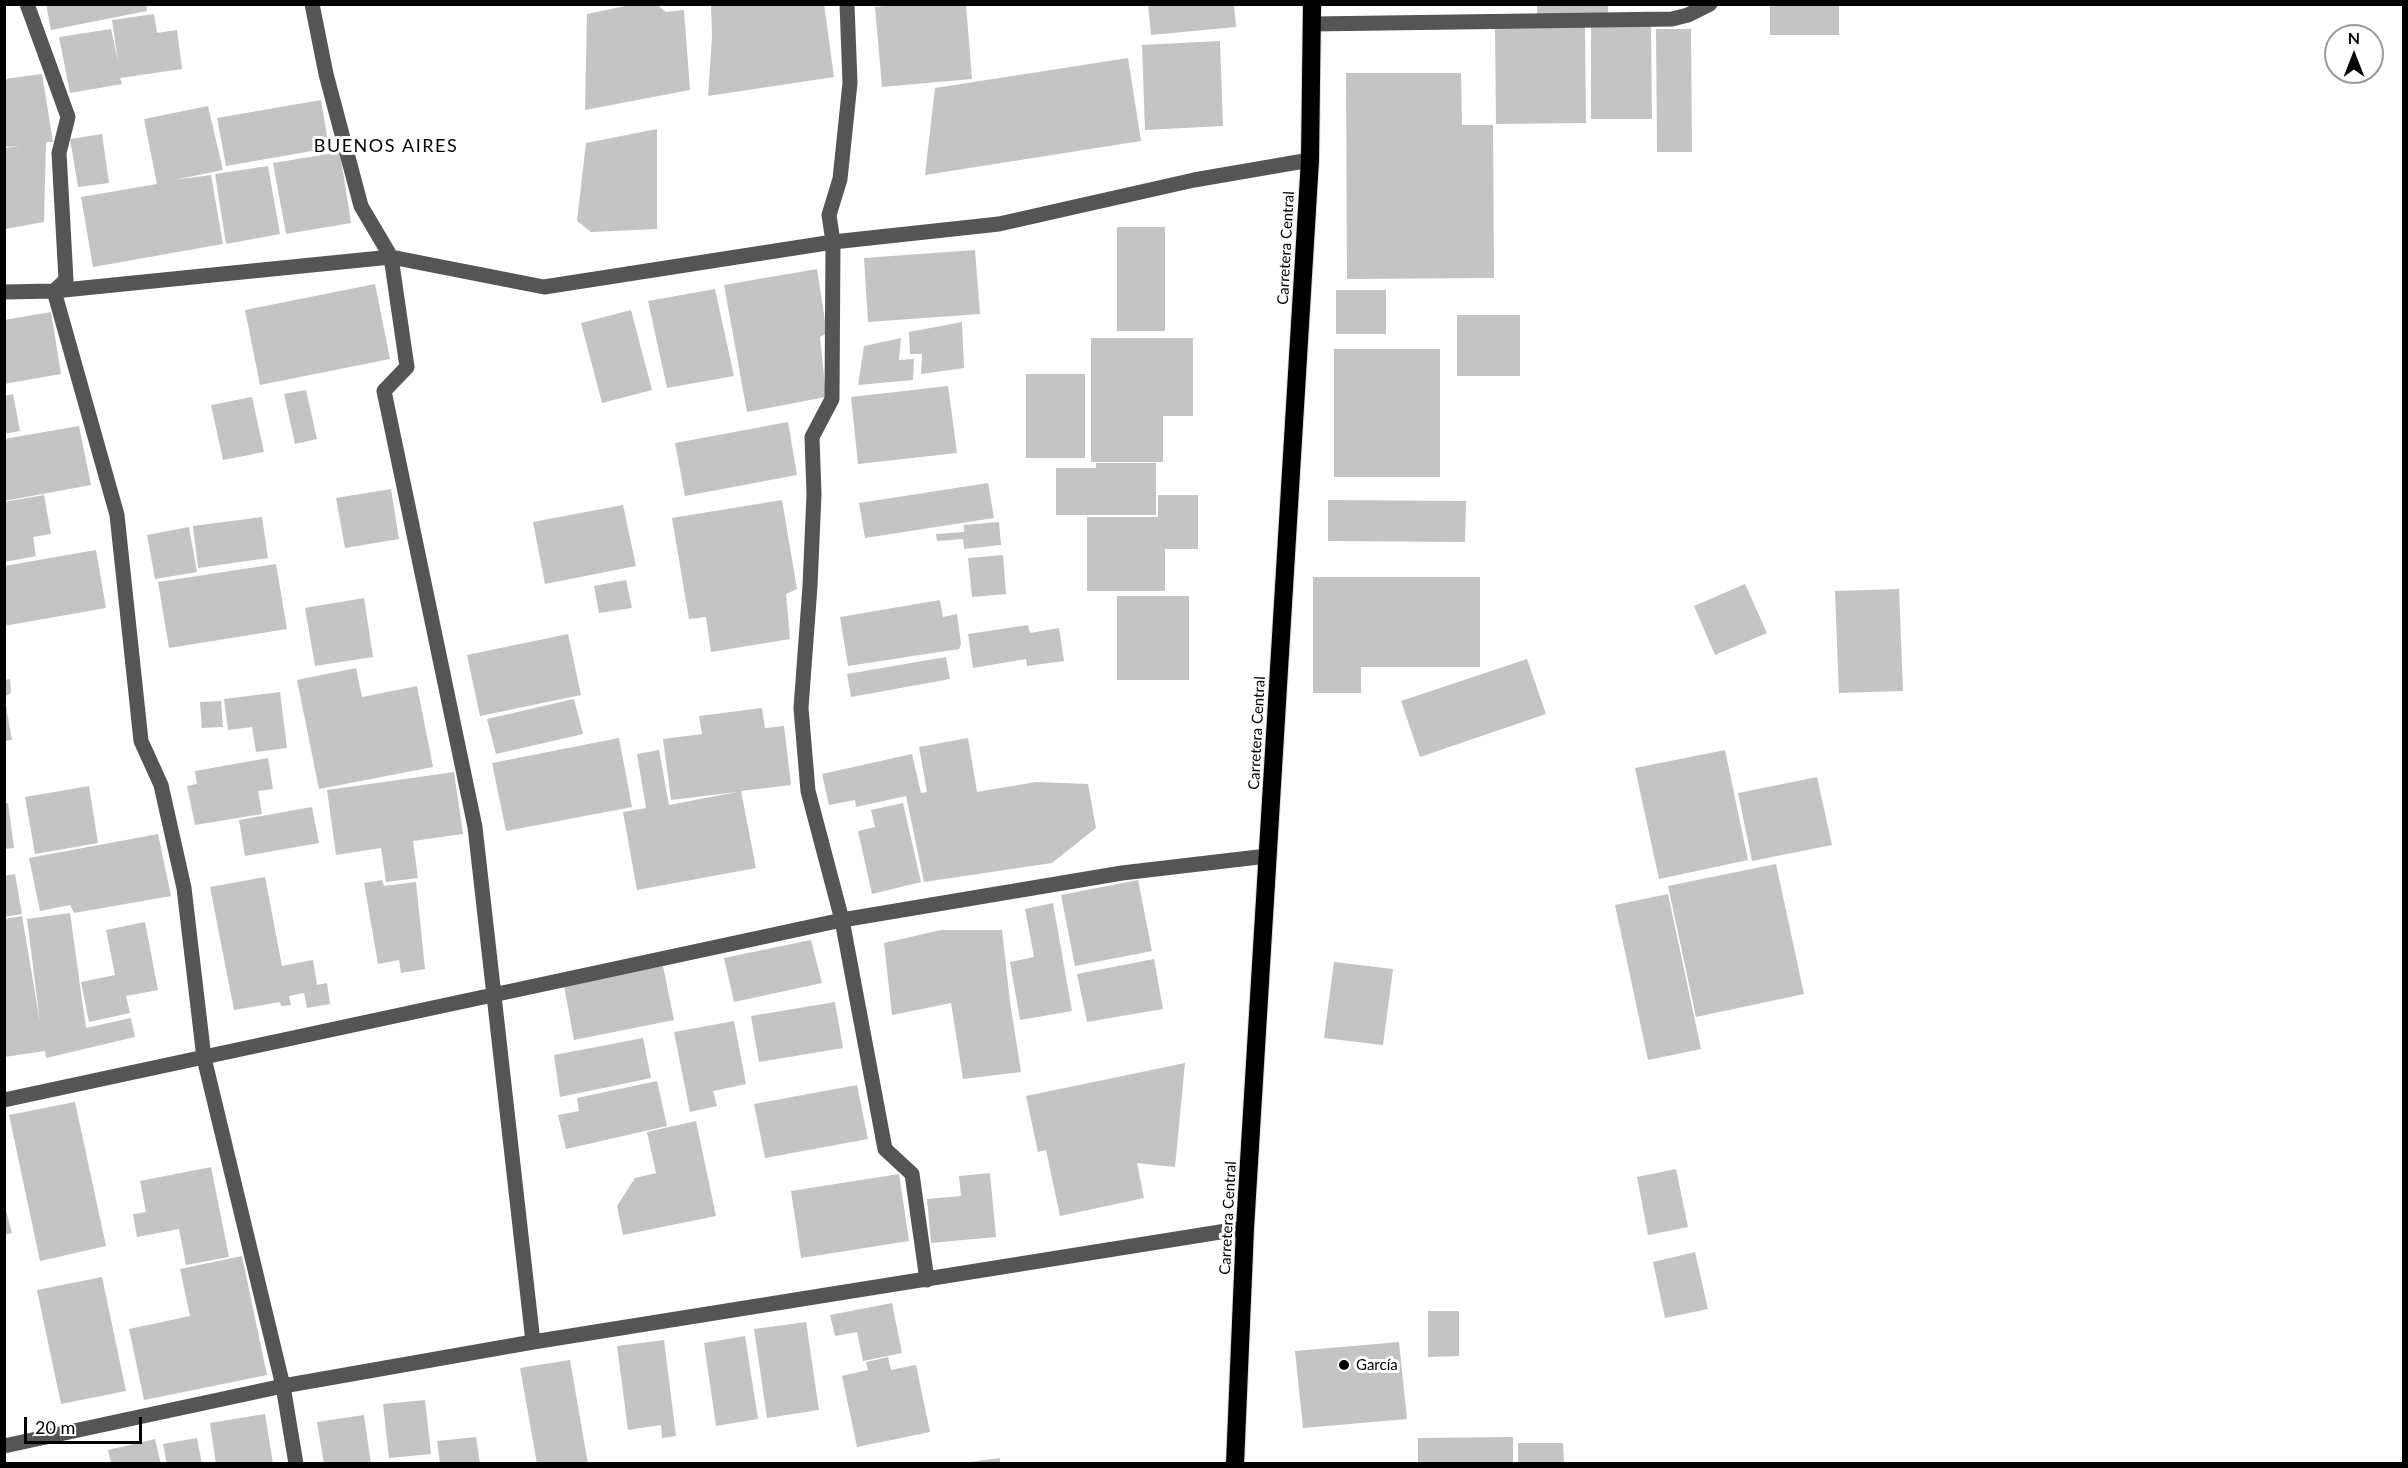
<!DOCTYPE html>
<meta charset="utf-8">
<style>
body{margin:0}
#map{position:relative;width:2408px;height:1468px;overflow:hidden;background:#fff;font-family:Lato,sans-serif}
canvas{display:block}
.frame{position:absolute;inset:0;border:6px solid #000;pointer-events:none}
.north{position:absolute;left:2324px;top:24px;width:60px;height:60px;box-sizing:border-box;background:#fff;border:2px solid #999;border-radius:50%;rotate:0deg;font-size:16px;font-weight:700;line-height:24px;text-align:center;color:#000}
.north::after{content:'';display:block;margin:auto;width:21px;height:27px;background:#000;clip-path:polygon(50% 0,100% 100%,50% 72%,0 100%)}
.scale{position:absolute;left:24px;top:1417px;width:118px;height:27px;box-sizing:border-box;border:3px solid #000;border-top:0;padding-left:8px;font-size:18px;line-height:21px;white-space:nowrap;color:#000;-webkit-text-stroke:4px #fff;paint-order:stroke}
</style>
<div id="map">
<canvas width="2408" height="1468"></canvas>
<div class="frame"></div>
<div class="north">N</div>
<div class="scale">20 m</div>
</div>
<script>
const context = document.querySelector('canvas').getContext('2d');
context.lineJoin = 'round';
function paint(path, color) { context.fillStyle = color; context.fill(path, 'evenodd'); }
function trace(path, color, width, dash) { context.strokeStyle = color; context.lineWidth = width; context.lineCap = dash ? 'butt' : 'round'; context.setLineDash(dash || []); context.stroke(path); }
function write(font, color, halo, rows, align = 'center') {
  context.font = font + ' Lato,sans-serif'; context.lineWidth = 6; context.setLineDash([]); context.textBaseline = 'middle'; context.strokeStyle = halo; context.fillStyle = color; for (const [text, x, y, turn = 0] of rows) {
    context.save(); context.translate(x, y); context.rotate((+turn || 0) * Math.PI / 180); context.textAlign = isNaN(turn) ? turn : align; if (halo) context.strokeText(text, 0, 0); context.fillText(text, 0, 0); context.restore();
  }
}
const building = new Path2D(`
 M46,4H146L147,11L51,30Z
 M635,4H656L666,12L684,10L690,90L585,110L587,14Z
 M711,4H824L834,77L708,96L712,37Z
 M904,4H966L972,79L882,87L875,7Z
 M1148,4H1234L1236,27L1151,35Z
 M1537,4H1608V18H1537Z
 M1770,4H1839V35H1770Z
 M154,14L157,33L177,30L182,69L120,78L122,84L70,93L59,37L111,29L118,61L112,20Z
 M1591,25H1651L1652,119H1591Z
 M1585,27L1586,123L1496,124L1495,28Z
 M1656,29H1691L1692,152H1657Z
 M1220,41L1223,126L1145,130L1142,45Z
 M1128,58L1141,141L925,175L935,88Z
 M1346,73H1461L1462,125H1493L1494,278L1347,279Z
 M42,74L53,142H46L44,222L5,229V148L19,146L4,147V79Z
 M321,100L329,148L226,166L217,118Z
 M208,106L223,170L174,180L211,175L223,244L93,267L81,197L157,184L144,119Z
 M657,129V229L591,232L577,221L586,143Z
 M102,134L109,183L78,187L70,139Z
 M340,152L351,223L286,234L273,163Z
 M268,166L280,234L226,244L215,174Z
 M1117,227H1165V331H1117Z
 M975,250L980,314L868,322L864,258Z
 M817,269L827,333L820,337L826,397L747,412L724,285Z
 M375,284L390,359L260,385L245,310Z
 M715,289L734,376L667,388L648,301Z
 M1336,290H1386V334H1336Z
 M631,310L652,390L602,403L581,323Z
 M51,312L61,374L4,384V320Z
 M1457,315H1520V376H1457Z
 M962,322L964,368L921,374L922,354H910L909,332Z
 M901,338L899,360L914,359L913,380L858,385L864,346Z
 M1091,338H1193V416H1163V462H1091Z
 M1334,349H1440V477H1334Z
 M1026,374H1085V458H1026Z
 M948,386L957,453L858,464L851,397Z
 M306,390L317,439L295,444L284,394Z
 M13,394L20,431L4,434V396Z
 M252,397L264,452L223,460L211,405Z
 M788,422L797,475L685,496L675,443Z
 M79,426L91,485L4,501V439Z
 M1096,463H1156V515H1056V468H1096Z
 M988,483L994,518L865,538L859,503Z
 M391,489L399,539L345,548L336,498Z
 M44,495L51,534L33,537L36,556L4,562V502Z
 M1158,495H1198V549H1165V591H1087V517H1158Z
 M782,500L797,589L786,594L790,639L711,652L706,617L689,619L672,518Z
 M1328,500L1466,501L1465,542L1328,541Z
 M623,505L636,566L545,584L533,522Z
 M262,517L268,558L198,568L193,526Z
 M999,522L1001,545L964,549L963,539L937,541L936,534L964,532V525Z
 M189,527L197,572L155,579L147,535Z
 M96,550L106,608L4,626V566Z
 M1003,555L1006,594L972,597L968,558Z
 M276,564L287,629L169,648L158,582Z
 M1313,577H1480V667H1361V693H1313Z
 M626,580L632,608L599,613L594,586Z
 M1745,584L1767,633L1715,655L1694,606Z
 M1899,589L1903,691L1839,693L1835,591Z
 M1117,596H1189V680H1117Z
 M364,598L373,657L315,666L305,608Z
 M940,600L943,617L957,614L961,644L959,649L848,666L840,617Z
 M1028,625L1030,633L1059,628L1064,661L1027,666L1026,659L973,668L968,634Z
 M568,634L581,695L480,716L467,655Z
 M946,657L950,679L851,697L847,674Z
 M1527,659L1546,714L1420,757L1401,701Z
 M356,668L362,697L417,686L433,767L319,789L297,680Z
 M10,679L11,693L4,697V680Z
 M280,692L287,748L256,752L252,727L228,730L224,699Z
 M574,699L583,734L496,754L487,719Z
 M221,701L223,727L202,728L200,702Z
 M4,706H6L12,740L4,741Z
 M762,708L765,728L784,726L791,785L741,791L756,868L637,890L623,812L646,808L637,754L659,750L669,805L737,792L671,800L663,739L702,734L699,716Z
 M619,738L632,807L506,831L492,763Z
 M968,738L977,792L1036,782L1088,784L1096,828L1052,863L924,882L906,796L856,807L855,800L829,805L822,774L912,754L921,793L927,792L919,747Z
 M1725,750L1748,860L1659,879L1635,768Z
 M268,758L273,789L258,791L262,814L195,825L187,786L197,784L195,771Z
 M454,772L463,834L413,841L418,878L386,882L381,848L336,855L327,790Z
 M1817,777L1832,845L1752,861L1738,793Z
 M89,786L98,843L35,854L25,797Z
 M4,803H8L14,848L4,849Z
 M903,803L921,882L872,894L858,831L875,827L871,810Z
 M312,807L319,843L245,856L239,820Z
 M158,834L171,896L74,913L70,905L40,911L29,858Z
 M1776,864L1804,994L1696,1017L1668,886Z
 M15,874L22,914L4,917V876Z
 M265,877L282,966L313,960L317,985L327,983L330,1004L307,1008L304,993L289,996L291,1005L281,1006L280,1002L234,1010L210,887Z
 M382,880L384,886L416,882L425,969L401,973L399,960L378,964L364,883Z
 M1138,880L1152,951L1075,966L1061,895Z
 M1668,894L1701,1049L1648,1060L1615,905Z
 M1053,903L1072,1011L1020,1020L1010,962L1034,957L1025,909Z
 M70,913L86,1028L131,1018L135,1037L46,1058L45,1051L4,1057V919L22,916L40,1022L27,919Z
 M145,922L158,990L126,996L130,1013L89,1022L81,982L115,975L106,930Z
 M941,930H1002L1010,1002L1021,1072L963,1079L951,1003L892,1015L884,943Z
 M811,940L822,983L734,1002L724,958Z
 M1154,959L1163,1009L1087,1022L1077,974Z
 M1334,962L1393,969L1383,1045L1324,1038Z
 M663,966L674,1020L574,1040L564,986Z
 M835,1002L843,1048L759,1062L751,1016Z
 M734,1021L746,1084L713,1091L717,1106L690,1112L674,1032Z
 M643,1038L651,1078L560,1097L554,1055Z
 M1185,1063L1175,1167L1137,1163L1144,1198L1060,1216L1046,1150L1038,1152L1026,1096Z
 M657,1081L667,1126L566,1149L558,1115L579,1111L577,1098Z
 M857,1085L868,1139L765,1158L754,1104Z
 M75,1102L106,1246L40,1261L9,1115Z
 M696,1121L716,1216L623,1235L617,1206L635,1178L656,1173L647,1132Z
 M211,1167L229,1257L186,1265L179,1229L137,1237L133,1214L146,1212L140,1181Z
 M1676,1169L1688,1227L1648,1235L1637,1177Z
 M990,1173L996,1237L931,1243L927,1199L961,1196L959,1176Z
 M899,1174L909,1241L801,1258L791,1191Z
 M4,1203L12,1233L4,1235Z
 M1695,1252L1708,1309L1665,1318L1653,1262Z
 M242,1256L267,1375L144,1400L129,1329L190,1316L180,1269Z
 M102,1277L126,1391L61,1404L37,1290Z
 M892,1303L902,1353L863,1361L857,1332L835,1336L830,1315Z
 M1428,1311H1459V1356L1428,1357Z
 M806,1322L819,1410L767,1418L754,1329Z
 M745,1336L758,1419L716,1426L704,1343Z
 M664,1340L676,1436L662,1438L661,1425L628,1430L617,1346Z
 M1399,1342L1407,1419L1303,1428L1295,1351Z
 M888,1357L891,1370L916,1365L930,1432L857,1447L842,1376L868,1370L866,1362Z
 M570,1360L588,1464H537L520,1368Z
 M425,1400L431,1454L389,1458L383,1404Z
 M265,1414L273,1464H216L210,1423Z
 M364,1415L371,1464H324L317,1422Z
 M476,1437L480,1464H440L437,1441Z
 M1513,1437V1464H1418V1438Z
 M197,1438L202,1464H167L163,1444Z
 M155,1439L161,1464H111L108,1450Z
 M1518,1443H1563L1564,1464H1518Z
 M1000,1458V1464H971L970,1462Z`);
const minor = new Path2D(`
 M27,4L68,117L59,153L66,280L54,291L117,515L141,741L161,785L184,888L204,1058L283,1386L296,1464
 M312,4L326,74L361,206L391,257L407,367L384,391L475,827L533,1342
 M847,4L850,83L840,179L829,215L833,242L832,399L812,437L814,494L810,586L801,708L808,791L842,920L885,1149L912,1174L927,1280
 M1312,24L1672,19L1688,15L1710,4
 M4,292L54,291L391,257L544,287L833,242L999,224L1194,180L1310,160
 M4,1100L842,920L1122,873L1267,856
 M4,1446L283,1386L533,1342L1245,1228`);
const highway = new Path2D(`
 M1235,1464L1245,1228L1310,160L1312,4`);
const markers = [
 [1344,1365,6,"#000"]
];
const streetNames = [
 ["Carretera Central",1286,248,-87],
 ["Carretera Central",1257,733,-87],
 ["Carretera Central",1228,1218,-87]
];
const poiNames = [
 ["García",1356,1365]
];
const quarterNames = [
 ["BUENOS AIRES",386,146]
];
paint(building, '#c4c4c4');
trace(highway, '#dbdbdb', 20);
trace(minor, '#555', 15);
trace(highway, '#000', 18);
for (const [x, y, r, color] of markers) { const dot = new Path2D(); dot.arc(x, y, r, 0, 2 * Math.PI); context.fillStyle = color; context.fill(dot); trace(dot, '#fff', 2); }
write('15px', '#000', '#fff', streetNames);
write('15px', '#000', '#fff', poiNames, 'left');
context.letterSpacing = '1.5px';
write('18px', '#000', '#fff', quarterNames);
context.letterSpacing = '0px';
</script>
